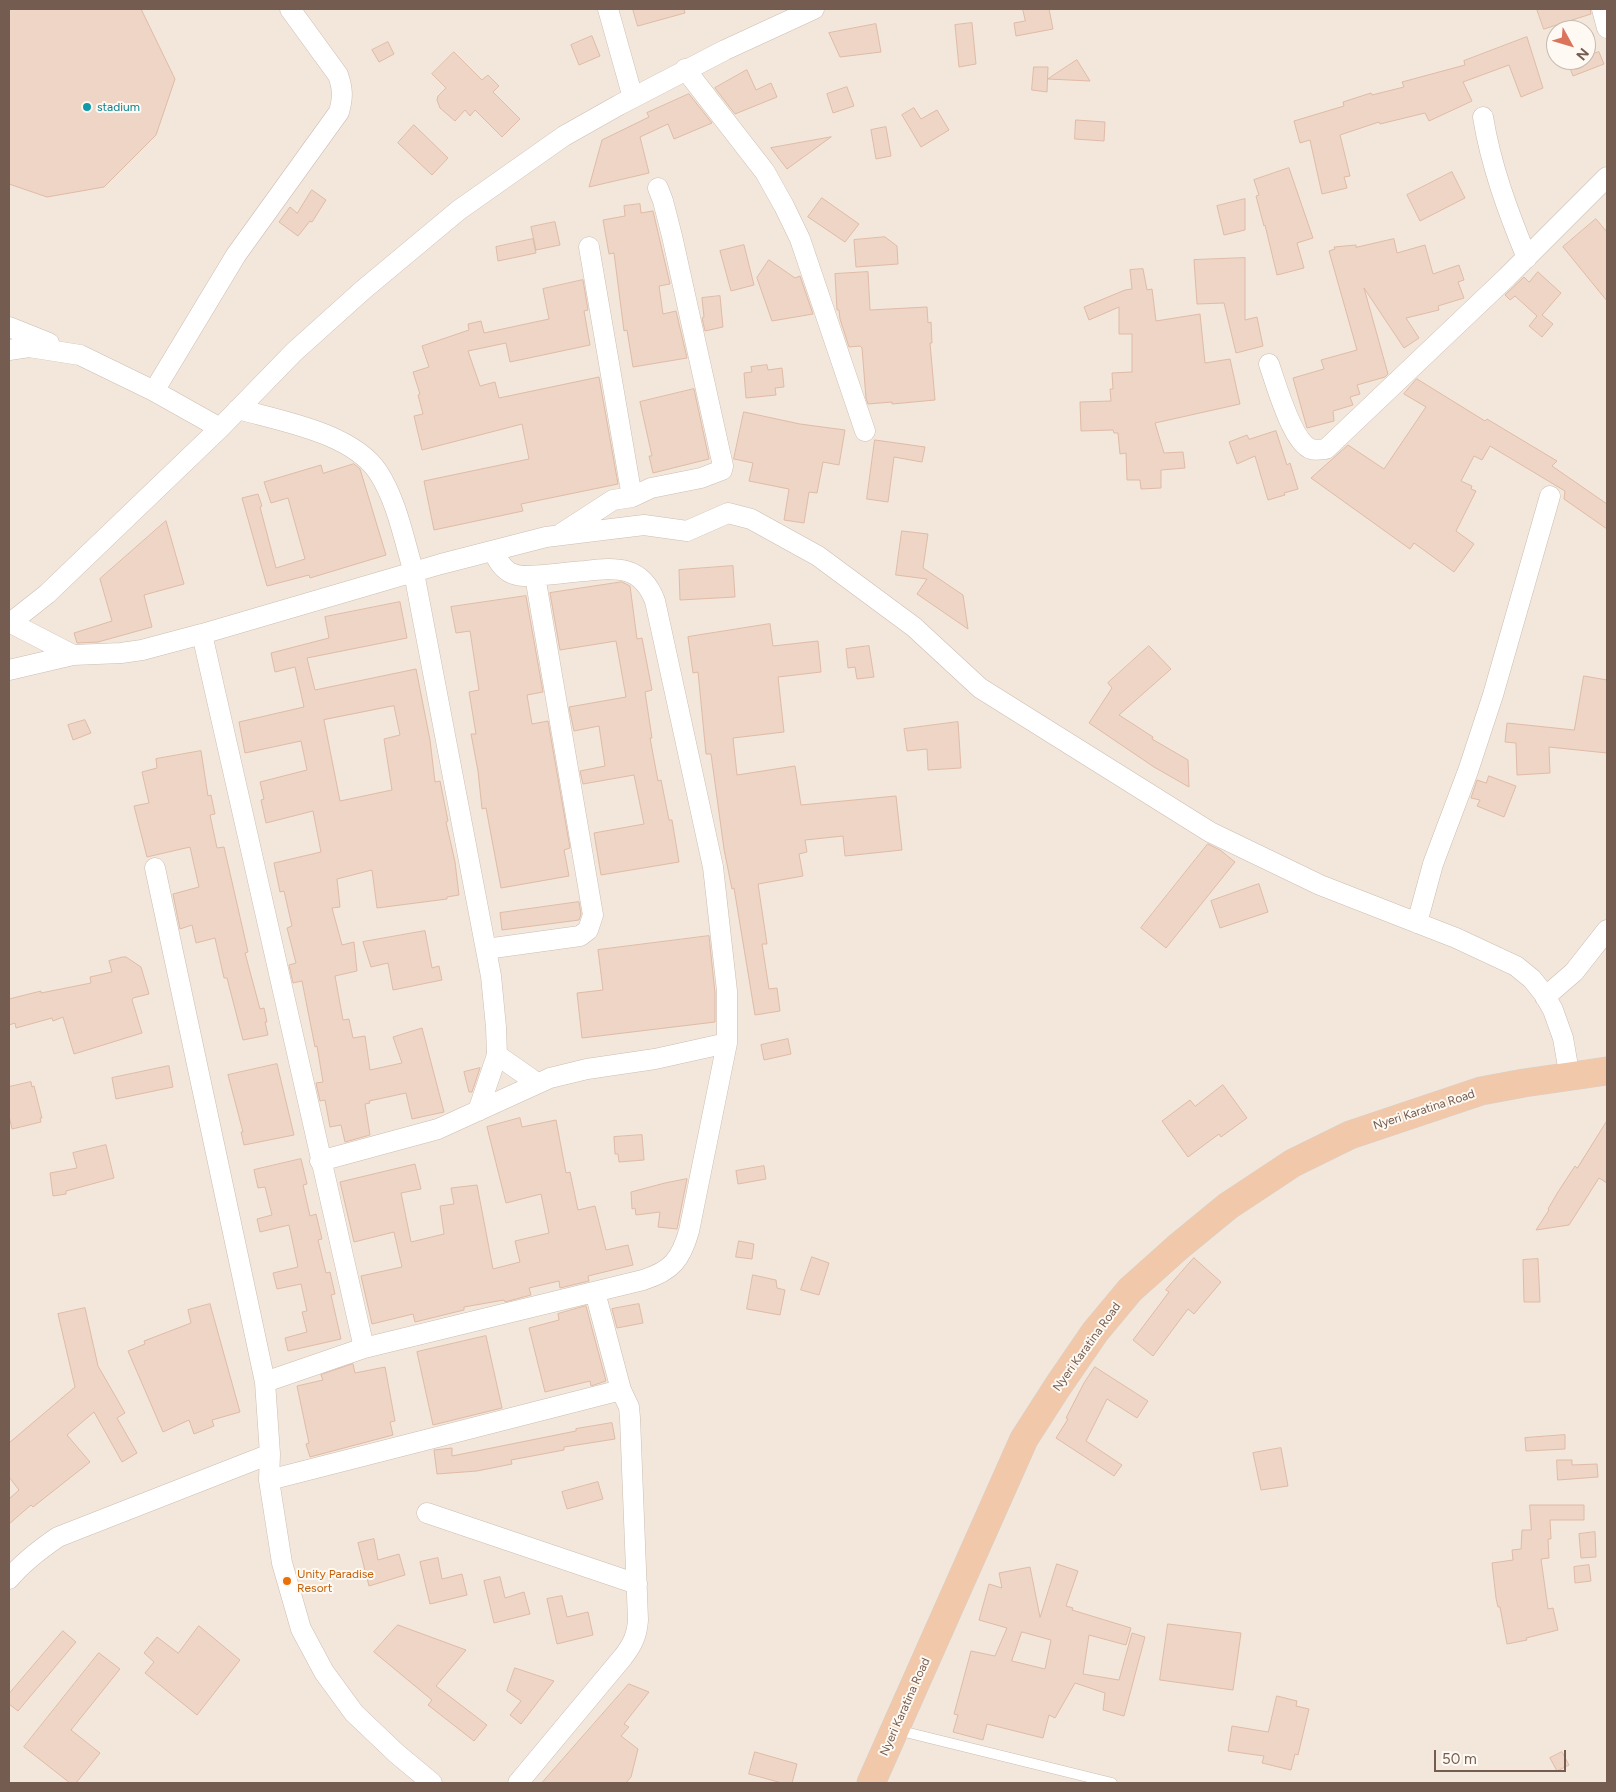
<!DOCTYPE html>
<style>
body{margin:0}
#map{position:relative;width:1616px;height:1792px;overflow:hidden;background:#fbf5eb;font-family:Figtree,sans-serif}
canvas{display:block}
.frame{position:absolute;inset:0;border:10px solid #755c50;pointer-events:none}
.north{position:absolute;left:1546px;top:20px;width:50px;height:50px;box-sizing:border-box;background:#fef9f2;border:1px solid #c7bab1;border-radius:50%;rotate:129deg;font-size:14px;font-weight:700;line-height:20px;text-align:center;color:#755c50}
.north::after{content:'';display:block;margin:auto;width:18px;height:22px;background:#da755c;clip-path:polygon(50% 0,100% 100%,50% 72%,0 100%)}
.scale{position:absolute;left:1434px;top:1750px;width:132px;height:22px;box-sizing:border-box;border:2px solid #755c50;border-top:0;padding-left:6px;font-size:15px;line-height:18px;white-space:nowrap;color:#755c50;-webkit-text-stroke:4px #fef9f2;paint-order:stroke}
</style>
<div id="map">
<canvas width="1616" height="1792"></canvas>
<div class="frame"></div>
<div class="north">N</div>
<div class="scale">50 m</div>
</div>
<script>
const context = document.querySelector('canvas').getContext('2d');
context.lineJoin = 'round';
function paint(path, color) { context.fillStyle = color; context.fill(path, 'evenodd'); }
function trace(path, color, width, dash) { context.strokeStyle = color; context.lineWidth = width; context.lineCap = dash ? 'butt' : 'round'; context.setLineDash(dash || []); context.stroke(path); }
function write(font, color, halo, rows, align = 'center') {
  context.font = font + ' Figtree,sans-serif'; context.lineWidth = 4; context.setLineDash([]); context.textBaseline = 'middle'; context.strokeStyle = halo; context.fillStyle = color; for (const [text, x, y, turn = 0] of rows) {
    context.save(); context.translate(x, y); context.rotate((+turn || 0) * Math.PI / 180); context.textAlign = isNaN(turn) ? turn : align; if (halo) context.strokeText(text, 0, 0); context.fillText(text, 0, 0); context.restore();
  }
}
const residential = new Path2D(`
 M9,9H1607V1783H9ZM1556,30H1586V60H1556Z`);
const building = new Path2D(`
 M9,9H141L175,79L156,135L104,187L47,197L9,184Z
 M633,9H684L685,13L638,26Z
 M1023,9H1049L1053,29L1016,36L1014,23L1025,21Z
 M1537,9H1590L1591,14L1544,29Z
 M972,23L976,64L959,67L955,25Z
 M876,24L881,52L840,57L829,33Z
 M592,36L600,56L579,65L571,45Z
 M1527,37L1543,88L1521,97L1509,65L1463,82L1472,101L1429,121L1425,113L1380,124L1379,122L1340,135L1350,176L1344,177L1347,188L1322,194L1310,140L1300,143L1294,121L1344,106L1343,102L1371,93L1372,95L1404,87L1402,82L1465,65L1464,61Z
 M388,42L394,54L379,62L372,50Z
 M454,52L482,80L488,75L499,86L493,92L520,119L502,137L475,110L470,116L465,110L455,121L440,108L437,100L438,96L446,88L432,74Z
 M1599,52L1604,64L1573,76L1568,63L1576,60H1586V56Z
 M1077,60L1090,81L1048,79Z
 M1034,67H1048L1047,92L1032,90Z
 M747,70L756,90L771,83L777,97L735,114L715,88Z
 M847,87L854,106L833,113L827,94Z
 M689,94L712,123L674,139L668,124L640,137L649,173L589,187L602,140L649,117L647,113Z
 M914,108L921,119L937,110L949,130L921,147L902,115Z
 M1076,120L1105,122L1104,141L1075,139Z
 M414,125L448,158L432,175L398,143Z
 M886,127L891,156L876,159L871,130Z
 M831,137L787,169L771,148Z
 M1289,168L1313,238L1297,243L1304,268L1277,275L1265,225L1264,226L1256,196L1259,195L1254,180Z
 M1452,172L1465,198L1420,221L1407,195Z
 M312,190L326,200L312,222L310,221L298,236L279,222L290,207L297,213Z
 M822,198L859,224L845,242L808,217Z
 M1245,199V230L1224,235L1217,206Z
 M640,204L641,213L653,211L670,284L659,286L663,314L676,311L687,358L633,367L627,330L624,331L614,253L609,254L603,220L625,216L624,206Z
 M1596,219L1607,232V301L1563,247Z
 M555,222L560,245L536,250L531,227Z
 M885,237L897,246L898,264L856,267L854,240Z
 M533,239L536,253L498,261L496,247Z
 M1394,239L1397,253L1425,245L1433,274L1459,265L1464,280L1458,282L1464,298L1438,306L1439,310L1406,318L1419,338L1404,348L1364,288L1388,374L1385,377L1357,385L1360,394L1350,397L1353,405L1333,411L1334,421L1307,428L1293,378L1324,369L1321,360L1357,350L1329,251L1335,249L1334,247L1356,245V247Z
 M744,245L754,285L731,291L720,251Z
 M1245,258V320L1257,317L1263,346L1236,353L1224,303L1197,304L1194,260Z
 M769,260L795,278L800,276L813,314L772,321L757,278Z
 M1143,269L1147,290L1152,289L1156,321L1200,314L1205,363L1230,359L1240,404L1155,423L1164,453L1183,452L1185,468L1161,470V488L1141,489L1140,480H1127L1126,453L1120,454L1118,433H1114L1113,430L1081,431L1080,402L1111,401L1110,389H1113L1112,373L1132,372V334H1119V307L1089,320L1084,307L1125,290L1132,289L1130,270Z
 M868,272L870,310L927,307L928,323L931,322L932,343H930L935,400L892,404V402L868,404L866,398L862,348L860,346L849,347L840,319L839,310H837L835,274Z
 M1538,272L1561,293L1542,315L1553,324L1542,337L1529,326L1537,316L1515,296L1510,300L1505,295L1524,277L1529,282Z
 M583,280L588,310L584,311L590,345L510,362L506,343L468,351L480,386L495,382L499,398L599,377L618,484L521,504L523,511L434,530L424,481L529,459L522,424L422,450L414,416L423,414L418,395L420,394L413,372L429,367L422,346L469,330L468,324L481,321L484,333L549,319L543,289Z
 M720,296L723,327L705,331L702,318L704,317L702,298Z
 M767,365L768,370L782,368L784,387L775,388L776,395L746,398L744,373L752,372L751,367Z
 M1417,379L1485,421L1487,419L1557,461L1552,466L1607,504V529L1564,499L1565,491L1490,446L1482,460L1474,456L1461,481L1472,486L1471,489L1476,491L1456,531L1474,544L1454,572L1414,543L1410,549L1311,478L1348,445L1384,469L1426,407L1404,394Z
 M694,389L709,459L653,473L649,456H652L640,402Z
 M744,412L800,424L845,430L839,465L823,462L817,493L809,492L804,523L784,520L789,489L749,481L753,463L734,459Z
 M1276,431L1287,465L1290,463L1298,489L1284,493L1285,495L1268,500L1255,456L1237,464L1229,442L1247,435L1249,439Z
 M875,440L925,447L922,462L894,457L888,502L867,499Z
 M354,464L360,469L386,555L310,578L309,575L267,586L242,498L258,494L262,506L260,507L276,568L305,559L288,498L271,503L264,482L321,465L323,473Z
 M166,521L184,584L144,595L152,627L98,642L77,643L74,633L112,621L100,579Z
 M902,531L928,534L923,568L963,595L968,629L917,594L927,579L896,575Z
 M733,566L735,597L680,600L679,570Z
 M622,582L630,586L637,639L642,638L652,690L645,692L652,738H650L658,781L661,780L669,820H672L679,862L601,875L594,833L644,824L634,775L583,784L580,771L605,766L599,726L574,731L569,707L626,697L616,641L560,650L550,593Z
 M526,596L543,692L527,695L532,724L548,721L570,848L564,850L569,876L501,888L486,808L482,809L478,771L471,734H476L469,692L479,690L470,631L456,633L451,607Z
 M400,602L407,638L307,658L315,690L416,669L430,740L435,782L440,781L448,821L446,822L455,862L459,895L447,897V899L377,908L372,870L337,879L340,907L332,908L342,945L354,942L357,971L335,976L343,1020L349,1019L353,1038L365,1036L370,1070L402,1063L393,1037L422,1028L444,1112L412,1119L406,1093L369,1101L370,1103L365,1104L370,1135L345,1142L341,1125L330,1127L325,1100L320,1101L316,1083L323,1082L317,1046L315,1047L302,981L293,983L289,965L296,963L287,928L292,926L284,891L280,892L274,863L321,852L313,811L266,823L261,800L264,799L260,782L307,770L301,741L245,753L239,722L304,707L295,667L275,672L271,653L329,638L325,617ZM394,706L400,735L384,739L392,790L340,801L324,720Z
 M770,624L773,646L818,641L821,672L778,677L784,732L733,738L737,775L795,766L801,805L896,796L902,850L845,856L843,836L805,840L807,852L799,854L803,876L758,884L767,944H762L769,989L777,988L780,1011L755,1015L734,888L732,889L724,849L711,754H706L698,672L693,673L688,637Z
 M869,646L874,677L857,679L855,667L848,668L846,649Z
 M1149,646L1171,669L1119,715L1153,737L1152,739L1188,760L1189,787L1154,767L1089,723L1112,688L1108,683Z
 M1584,676L1607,680V753L1549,747L1550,773L1517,775L1516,743L1505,742L1507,723L1574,730Z
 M85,720L91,733L73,740L68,725Z
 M958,722L961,768L928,770L927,749L907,751L904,729Z
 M201,751L208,796L211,795L215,814L210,815L217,848L224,847L248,952L245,953L260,1009L264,1008L267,1022H265L268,1035L243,1040L227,978H224L215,938L196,943L192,925L180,929L173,894L199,887L190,847L147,857L134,806L149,803L142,772L157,768L156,759Z
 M1489,776L1516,786L1504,817L1477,806L1480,800L1471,798L1477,780L1486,783Z
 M1208,844L1220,850L1235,862L1166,948L1141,928Z
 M1259,884L1268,912L1220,928L1211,901Z
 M579,902L581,914L579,920L502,930L500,913Z
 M425,931L432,968L439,966L442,980L393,990L388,963L371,967L363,942Z
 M709,936L715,993V1022L582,1038L577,993L603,990L598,950Z
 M123,957H126L141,967L149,994L133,998L132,1000L142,1033L74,1054L63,1017L53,1021L52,1018L16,1028L15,1023L9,1025V999L41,991V993L91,983L90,977L112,972L109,961Z
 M788,1039L791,1054L764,1060L761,1045Z
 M277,1064L294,1135L244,1145L241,1132H243L228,1075Z
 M169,1066L173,1087L116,1099L112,1078Z
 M480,1068L472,1092H469L464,1072Z
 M31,1082L32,1087L34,1086L42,1118H40L41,1122L12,1129L9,1116V1087Z
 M1223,1085L1247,1118L1221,1137L1219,1134L1188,1157L1162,1121L1190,1100L1195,1106Z
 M520,1118L522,1127L556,1120L566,1173L570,1172L578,1210L595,1206L606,1250L628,1245L633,1265L588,1276L589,1281L560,1288L559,1281L529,1288L531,1295L505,1302L504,1300L464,1307V1310L415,1322L413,1314L372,1324L361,1276L402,1267L394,1232L354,1242L340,1182L415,1164L421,1189L401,1193L411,1242L444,1234L440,1206L454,1204L451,1188L477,1185L493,1269L520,1262L515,1241L549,1233L541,1194L506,1203L487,1127Z
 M1607,1121V1183L1599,1178L1569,1225L1536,1230L1549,1210L1548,1209L1558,1192L1575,1166L1577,1168Z
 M642,1135L644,1160L619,1162L618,1154H615L614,1137Z
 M106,1145L114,1178L66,1191V1194L53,1196L50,1173L77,1168L73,1153Z
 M301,1159L307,1184L303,1185L310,1216L316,1214L322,1239L318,1240L326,1273L330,1272L335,1294L331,1295L341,1339L288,1351L285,1338L307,1332L302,1312L307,1311L301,1284L277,1289L273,1273L298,1267L289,1225L260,1232L257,1219L272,1215L265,1187L258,1188L254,1170Z
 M764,1166L766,1179L738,1184L736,1171Z
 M687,1179L677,1229L658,1227L660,1212L636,1215L635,1208L632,1209L631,1192L665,1183Z
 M739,1241L754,1244L752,1259L736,1257Z
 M812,1257L829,1263L819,1295L801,1290Z
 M1194,1258L1221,1282L1194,1314L1188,1309L1153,1356L1133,1340L1169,1292L1166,1290Z
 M1538,1259L1540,1302H1524L1523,1260Z
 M753,1275L776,1280L777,1288L785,1290L780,1315L747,1309Z
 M210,1304L240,1412L212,1420L214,1426L194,1434L189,1420L163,1432L128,1351L145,1344L144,1341L191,1323L188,1310Z
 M639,1304L643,1323L617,1328L612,1309Z
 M586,1306L606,1381L591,1386L590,1381L545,1392L529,1328L559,1320L558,1314Z
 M85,1308L98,1366L125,1413L117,1418L137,1453L122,1462L94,1412L67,1435L90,1462L33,1507L31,1505L9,1524V1499L19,1490L9,1477V1443L75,1387L58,1314Z
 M486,1336L502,1408L433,1425L417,1352Z
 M353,1364L355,1373L385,1367L395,1421L390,1422L393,1435L310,1457L306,1444L309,1443L297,1386L323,1380L321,1375Z
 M1095,1367L1148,1401L1137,1418L1107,1399L1086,1441L1122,1465L1114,1476L1056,1438L1068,1419L1066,1418L1084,1383Z
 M612,1423L615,1439L564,1447V1450L511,1460L512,1464L477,1471L437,1474L434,1450L452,1448V1456L576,1431V1429Z
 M1565,1435V1449L1526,1451L1525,1438Z
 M1281,1448L1288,1486L1261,1490L1253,1453Z
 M1557,1460H1572V1465L1597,1464L1598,1477L1558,1480Z
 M598,1482L603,1499L567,1509L562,1492Z
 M1530,1505H1584V1520H1550L1551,1539H1548L1549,1558L1541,1559L1548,1609L1553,1608L1558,1630L1526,1638L1527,1640L1507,1644L1500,1607H1498L1496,1598L1492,1563L1513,1560L1512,1550L1521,1549L1522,1530H1531Z
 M1595,1532L1596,1557L1581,1558L1579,1534Z
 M374,1539L378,1560L399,1554L405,1575L369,1586L358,1543Z
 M438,1558L442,1579L462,1574L467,1595L430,1604L420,1562Z
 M1057,1564L1078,1571L1066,1606L1073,1608L1072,1610L1131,1628L1126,1645L1089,1635L1083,1674L1119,1680L1132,1633L1145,1637L1124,1716L1103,1710L1105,1693L1075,1683L1055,1718L1049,1715L1043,1738L987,1724L983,1740L953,1732L958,1715L954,1714L971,1651L995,1656L1007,1628L979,1620L989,1584L1002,1588L999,1573L1030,1567L1040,1617ZM1022,1632L1051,1640L1045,1669L1012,1661Z
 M1589,1565L1591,1581L1575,1583L1574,1567Z
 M500,1577L505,1598L524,1592L530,1614L494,1623L484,1581Z
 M562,1596L567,1617L588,1612L593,1635L557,1644L547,1599Z
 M1168,1624L1241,1633L1233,1690L1160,1680Z
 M398,1625L466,1650L436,1686L487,1725L474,1741L428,1705L432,1700L374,1652Z
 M199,1626L240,1660L197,1715L145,1673L154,1662L144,1653L157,1637L178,1653Z
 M63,1631L76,1642L18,1711L9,1704V1694Z
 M99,1653L120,1669L71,1730L100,1753L76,1783H70L24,1747Z
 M515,1668L554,1681L521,1724L510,1715L521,1701L507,1691Z
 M629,1684L649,1692L624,1724L629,1727L621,1736L638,1749L631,1777L626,1783H542Z
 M1277,1696L1297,1701L1296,1706L1309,1709L1298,1755L1295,1754L1291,1770L1262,1763L1264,1756L1228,1751L1232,1726L1268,1732Z
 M755,1752L797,1764L792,1783H782L749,1774Z
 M1562,1752L1569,1765L1557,1771L1550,1758Z`);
const service = new Path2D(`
 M897,1730L1112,1783`);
const minor = new Path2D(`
 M608,9L633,98
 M1602,9L1607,28
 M685,69L765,172L784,206L800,239L865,431
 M1483,117C1491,166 1508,212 1527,258
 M589,247L632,497
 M9,327L49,343
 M9,350L29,347L80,355L154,391L220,428
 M1269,364C1276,384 1292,442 1311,449C1316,451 1322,449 1326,449L1507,277L1607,177
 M154,391L236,255L339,112C343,98 343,89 338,75L290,9
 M238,409C281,421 352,433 378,472C397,501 404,540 414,573L491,976L496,1027L497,1055L478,1111
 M562,533L613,500L632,497L651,488L701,478L722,470L723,466L672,236L663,201L658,188
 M11,623L73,655L121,653L142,650L202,634L441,564L546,537L644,525L687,531L728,513L751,519L818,556L914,627L980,688L1210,832L1320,885L1456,938L1516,966L1532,979L1544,994L1553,1010L1563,1038L1570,1078
 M9,624L47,594L220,428L294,352L363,290L459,210L564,136L619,105L725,50L814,9
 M202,634L364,1348
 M9,670L73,655
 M155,868L265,1382
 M1417,923L1433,864L1468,771L1493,695L1550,496
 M486,949L580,936L588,930L593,915L535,576
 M1545,997L1574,972L1607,930
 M497,1055L537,1083
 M320,1161L438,1129L550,1078L587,1069L655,1059L727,1043
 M269,1480L621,1390
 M427,1513L637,1584
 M9,1579C23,1562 39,1550 58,1537L270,1454
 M432,1783L396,1753L354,1713L324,1672L301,1629L282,1563L269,1480L270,1454L265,1382L364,1348L643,1280C672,1271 681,1259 689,1231L727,1043V991L713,867L655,601C642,566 617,567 585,571C571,572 557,574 543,575C532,576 519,578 509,572C501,567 497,559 493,551
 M518,1783L623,1657C633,1644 637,1635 638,1620L630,1418L629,1407L621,1390L595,1292`);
const trunk = new Path2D(`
 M871,1783L1024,1439L1058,1386L1095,1332L1130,1290L1178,1247L1228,1206L1293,1163L1350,1135L1481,1091L1524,1083L1607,1071`);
const markers = [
 [87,107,5,"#0f9aa8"],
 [287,1581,5,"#e8710a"]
];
const cultureNames = [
 ["stadium",97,107]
];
const streetNames = [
 ["Nyeri Karatina Road",1424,1110,-18],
 ["Nyeri Karatina Road",1087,1347,-54],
 ["Nyeri Karatina Road",905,1707,-66]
];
const foodNames = [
 ["Unity Paradise",297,1574],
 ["Resort",297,1588]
];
paint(residential, '#f2e7da');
paint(building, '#eed5c5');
trace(building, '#e0bba7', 1);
trace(service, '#cdbdb2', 11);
trace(minor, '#cdbdb2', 21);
trace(trunk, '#d8d1ce', 29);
trace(service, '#fff', 10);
trace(minor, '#fff', 20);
trace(trunk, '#f1c8a9', 28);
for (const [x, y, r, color] of markers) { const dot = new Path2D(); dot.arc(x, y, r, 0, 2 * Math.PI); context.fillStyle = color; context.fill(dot); trace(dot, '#fef9f2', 2); }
write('12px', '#0d838f', '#fef9f2', cultureNames, 'left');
write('12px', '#755c50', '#fef9f2', streetNames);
write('12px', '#c56008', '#fef9f2', foodNames, 'left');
</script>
